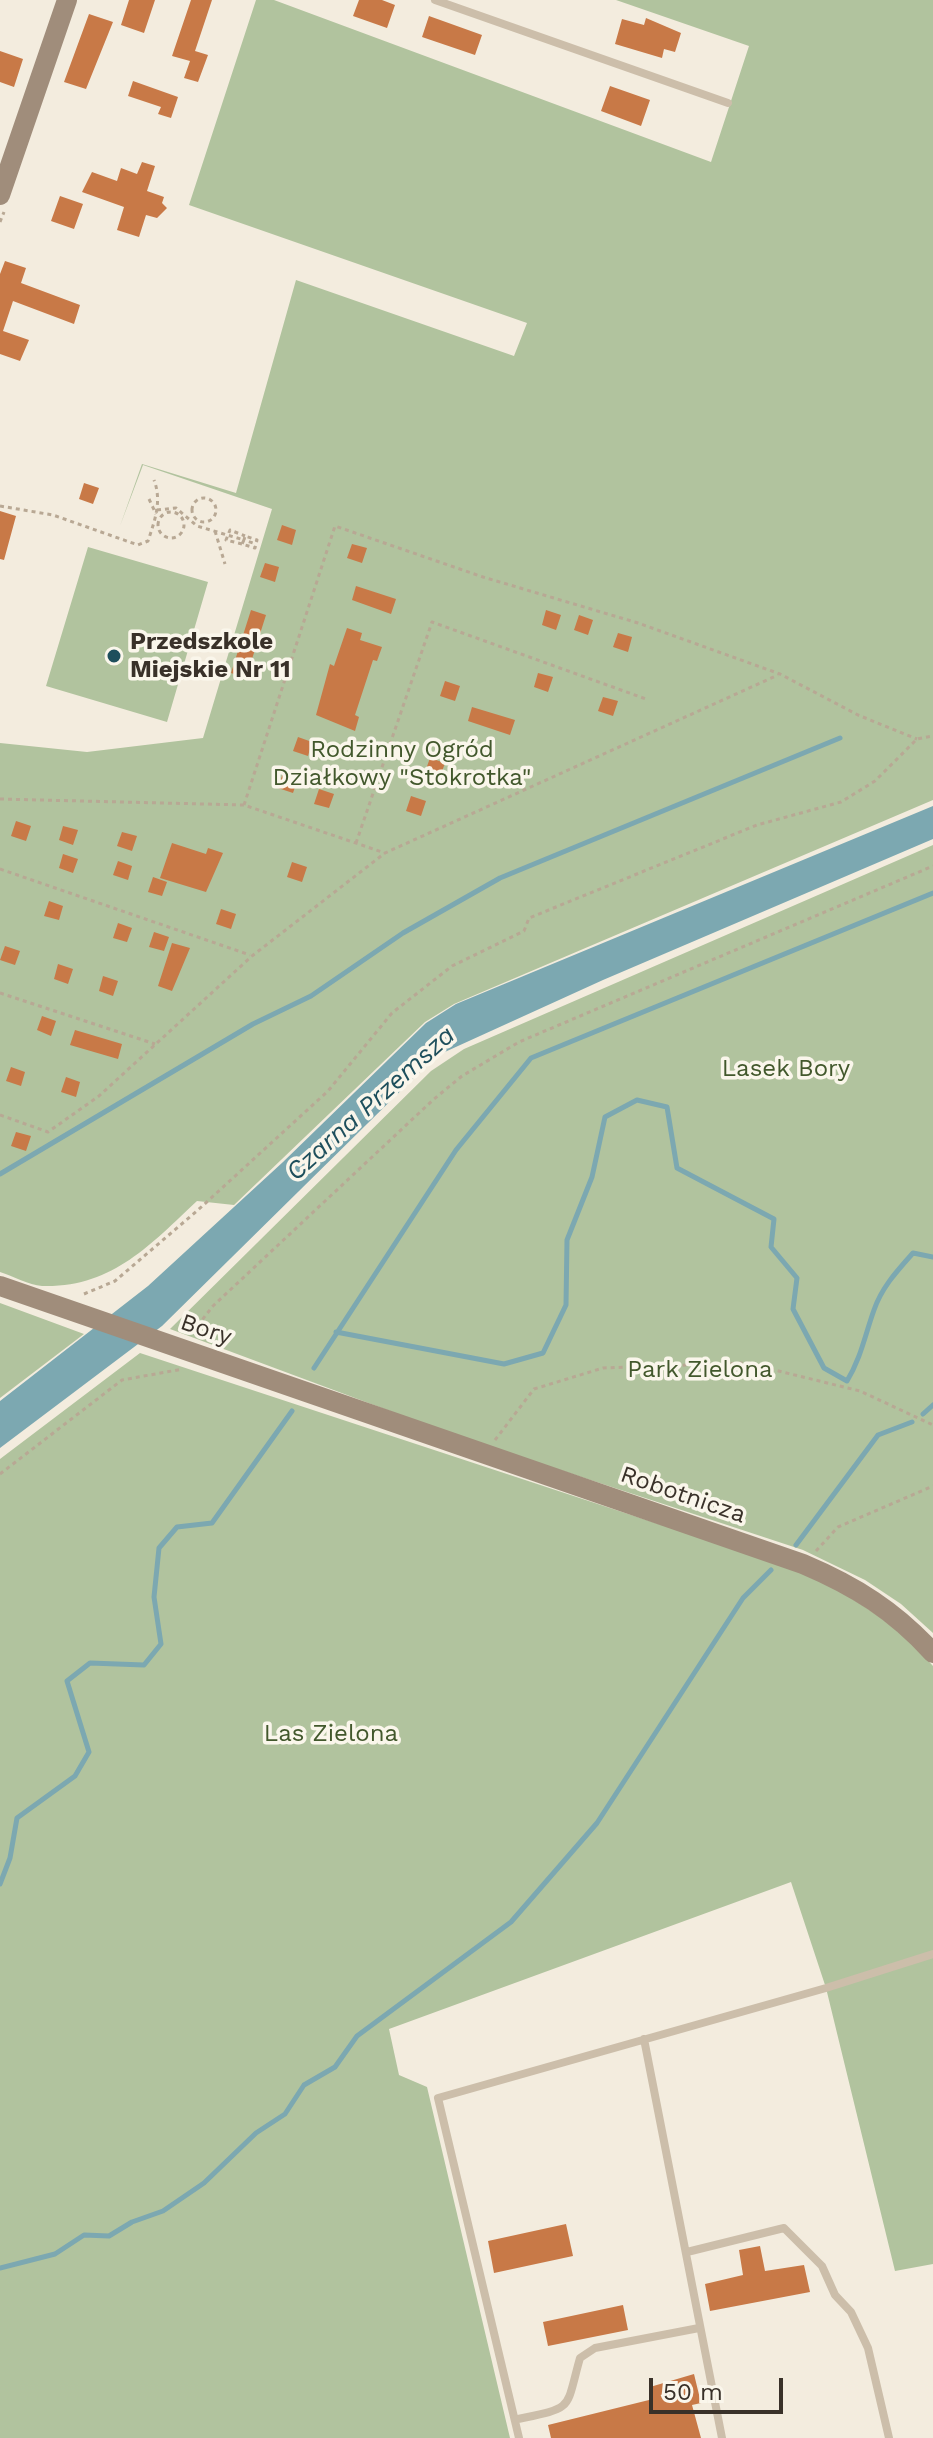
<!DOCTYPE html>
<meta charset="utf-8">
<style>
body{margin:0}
#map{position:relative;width:933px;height:2438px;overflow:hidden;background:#f3ecde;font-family:"Work Sans",sans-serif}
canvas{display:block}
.scale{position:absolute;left:649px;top:2378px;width:134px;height:36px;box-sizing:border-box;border:4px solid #393129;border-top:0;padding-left:10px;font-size:24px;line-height:28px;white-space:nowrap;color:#393129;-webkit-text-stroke:6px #faf6eb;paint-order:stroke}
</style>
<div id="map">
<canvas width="933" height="2438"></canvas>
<div class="scale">50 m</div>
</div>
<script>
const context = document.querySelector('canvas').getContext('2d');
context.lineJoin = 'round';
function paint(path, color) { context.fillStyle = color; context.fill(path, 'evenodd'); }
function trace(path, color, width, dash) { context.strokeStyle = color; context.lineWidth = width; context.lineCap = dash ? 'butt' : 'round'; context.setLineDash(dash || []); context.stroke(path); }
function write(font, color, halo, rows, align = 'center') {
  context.font = font + ' "Work Sans",sans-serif'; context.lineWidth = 7; context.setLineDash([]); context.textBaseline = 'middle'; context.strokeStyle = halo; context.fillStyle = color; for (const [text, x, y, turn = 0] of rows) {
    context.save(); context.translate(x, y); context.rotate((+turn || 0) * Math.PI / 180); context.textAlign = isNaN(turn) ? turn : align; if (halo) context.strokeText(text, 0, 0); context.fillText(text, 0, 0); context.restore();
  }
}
const green = new Path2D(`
 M256,0H274L711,162L749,46L616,0H933V800L454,1004L425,1022L234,1205L197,1201C150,1245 112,1288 42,1286C29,1285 13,1276 0,1272V743L87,752L203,738L272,509L143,465L120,526L142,464L236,493L296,280L514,356L527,323L189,205Z
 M88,547L208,582L167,722L46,686Z
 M933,845V1633L901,1604L865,1580L803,1550L457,1436L170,1329L431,1071L464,1049Z
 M0,1303L84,1334L0,1398Z
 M140,1353L795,1569C848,1593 895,1622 933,1666V2264L895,2271L826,1988L791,1882L389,2029L399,2075L427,2087L510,2438H0V1459Z`);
const water = new Path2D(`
 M933,806V839L603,980L436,1056L162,1326L0,1448V1401L148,1286L283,1162L426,1023L456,1004Z`);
const stream = new Path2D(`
 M0,1174L253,1024L311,996L403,933L500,878L840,738
 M336,1332L504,1364L543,1353L566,1305L567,1240L592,1177L605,1117L637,1100L667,1107L677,1168L774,1219L771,1247L797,1278L793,1309L824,1368L847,1381C861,1358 865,1335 874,1310C882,1287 897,1271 913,1253L933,1257
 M314,1368L456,1150L531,1058L933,893
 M923,1414L933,1405
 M796,1545L878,1435L912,1422
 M0,1884L10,1858L17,1818L75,1776L89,1752L67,1681L90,1663L144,1665L161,1644L154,1597L159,1548L177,1527L212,1523L292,1411
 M0,2268L55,2254L84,2235L109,2236L132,2222L163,2211L204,2183L256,2133L285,2114L304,2085L335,2067L357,2036L511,1922L597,1823L743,1598L771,1570`);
const building = new Path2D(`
 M129,0H155L144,33L121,25Z
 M191,0H212L195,51L208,55L198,82L184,78L190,61L172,56Z
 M359,0H382L395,5L387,28L353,16Z
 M89,14L113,22L86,89L64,82Z
 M429,16L482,35L475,55L422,37Z
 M646,18L681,33L675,52L664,49L662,58L615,44L622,19L644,25Z
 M0,51L23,59L14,87L0,82Z
 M133,81L178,97L171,118L158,114L161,107L128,96Z
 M610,86L650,100L641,126L601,111Z
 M142,162L155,166L147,191L164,197L162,203L167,208L157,218L146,215L139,237L117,230L124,207L82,192L92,172L117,181L121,168L137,174Z
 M60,196L83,204L74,229L51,221Z
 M5,261L26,268L21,283L80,305L74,324L13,301L3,331L29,340L20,361L0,354V274Z
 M84,483L99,488L93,504L79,499Z
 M0,511L16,516L4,560L0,559Z
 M282,525L296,530L292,545L277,540Z
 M352,544L367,548L362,563L347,558Z
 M265,563L279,567L275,582L260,577Z
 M356,586L396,599L391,614L352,600Z
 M251,610L266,615L246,678L231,673Z
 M546,610L561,615L556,630L542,625Z
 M579,615L593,620L588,635L574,630Z
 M347,628L362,633L360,640L382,647L377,661L373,660L355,715L359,717L355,731L316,715L330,664L334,666Z
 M618,633L632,637L628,652L613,647Z
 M538,673L553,677L548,692L534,687Z
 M445,681L460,686L455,701L440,696Z
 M603,697L618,701L613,716L598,711Z
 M472,707L515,720L510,735L468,721Z
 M298,737L312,742L308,756L293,751Z
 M430,758L445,763L440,777L425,772Z
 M283,773L298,778L293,793L278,788Z
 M319,789L334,794L329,808L314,804Z
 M411,796L426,801L421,816L406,811Z
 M16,821L31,826L26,841L11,836Z
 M63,826L78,830L73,845L59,840Z
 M122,832L137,836L132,851L117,846Z
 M172,843L206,854L208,848L223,853L206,892L160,878Z
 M63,854L78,859L73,873L59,868Z
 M118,861L132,866L128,880L113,875Z
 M292,862L307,867L302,882L287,877Z
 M153,877L167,882L162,896L148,892Z
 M49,901L63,906L59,920L44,916Z
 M221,909L236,914L231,929L216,924Z
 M118,923L132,928L127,942L113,938Z
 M154,932L169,937L164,951L149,947Z
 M172,943L190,948L172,991L158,986Z
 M5,946L20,951L15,965L0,960Z
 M58,964L73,969L68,984L54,979Z
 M103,976L118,981L113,996L99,991Z
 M42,1016L56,1021L51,1036L37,1030Z
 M75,1030L122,1044L118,1059L70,1045Z
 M11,1067L25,1072L21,1086L6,1081Z
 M66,1077L80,1082L76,1097L61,1092Z
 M16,1132L31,1136L26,1151L11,1146Z
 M566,2224L573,2256L494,2273L488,2241Z
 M760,2246L765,2271L804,2265L810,2292L710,2311L705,2284L743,2275L739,2250Z
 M623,2305L628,2330L548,2346L543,2322Z
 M694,2374L701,2403L692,2405L701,2438H551L548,2425L653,2399L650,2387Z`);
const path = new Path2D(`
 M0,222L4,212
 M192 510a12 12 0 1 1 24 0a12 12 0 1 1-24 0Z
 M149,499L156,514
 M0,506L53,515L138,545L148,541C155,520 162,501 154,480
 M157,510L176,508L197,526L244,540L242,544L255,548L257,540L245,536L244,540L256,544
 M158 525a13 13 0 1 1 26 0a13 13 0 1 1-26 0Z
 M215,531L225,564
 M242,544L226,540L230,530L245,536
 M0,799L244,805L385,853L778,675
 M244,805L335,526L483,577L638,623L780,674L858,715L917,739
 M356,843L432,622L646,699
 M0,869L250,955
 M0,993L155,1044
 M0,1115L48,1132L99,1096L252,956L385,853
 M84,1294L115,1281L198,1210L328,1091L392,1013L452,966L524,931L529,918L757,825L841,802L875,781L917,739L933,736
 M200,1335L202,1320L213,1306L434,1099L462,1076L519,1042L933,866
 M495,1440L534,1389L603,1368L746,1363L860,1391L933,1425
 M0,1474L122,1380L183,1369
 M816,1551L838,1527L933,1486`);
const lane = new Path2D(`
 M435,0L728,103
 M644,2039L722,2438
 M687,2252L784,2228L822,2266L835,2295L851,2312L868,2348L889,2438
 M518,2419C575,2407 565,2411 580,2358L595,2348L699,2328
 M519,2438L438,2098L826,1988L933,1954`);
const secondary = new Path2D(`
 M0,195L67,0
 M0,1286L803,1564C855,1586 895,1611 933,1653`);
const markers = [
 [114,656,8,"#1e4f5c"]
];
const poiNames = [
 ["Przedszkole",130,642],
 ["Miejskie Nr 11",130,670]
];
const parkNames = [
 ["Rodzinny Ogród",402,750],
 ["Działkowy \"Stokrotka\"",402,778],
 ["Lasek Bory",786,1069],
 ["Park Zielona",700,1370],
 ["Las Zielona",331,1734]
];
const streetNames = [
 ["Bory",206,1330,19],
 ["Robotnicza",683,1495,19]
];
const waterNames = [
 ["Czarna Przemsza",371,1104,-42]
];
paint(green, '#b1c39e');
paint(water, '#7ca8b1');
trace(stream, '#7ca8b1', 5);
paint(building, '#c87947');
trace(path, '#b8a894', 3, [4, 4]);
trace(lane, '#ccbeaa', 8);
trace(secondary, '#a08d7b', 20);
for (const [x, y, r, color] of markers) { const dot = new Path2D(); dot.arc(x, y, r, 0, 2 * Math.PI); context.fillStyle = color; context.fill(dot); trace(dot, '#faf6eb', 3); }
write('bold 24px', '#393129', '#faf6eb', poiNames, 'left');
write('24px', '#42582c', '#faf6eb', parkNames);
write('24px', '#393129', '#faf6eb', streetNames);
write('italic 26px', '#1e4f5c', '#faf6eb', waterNames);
</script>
